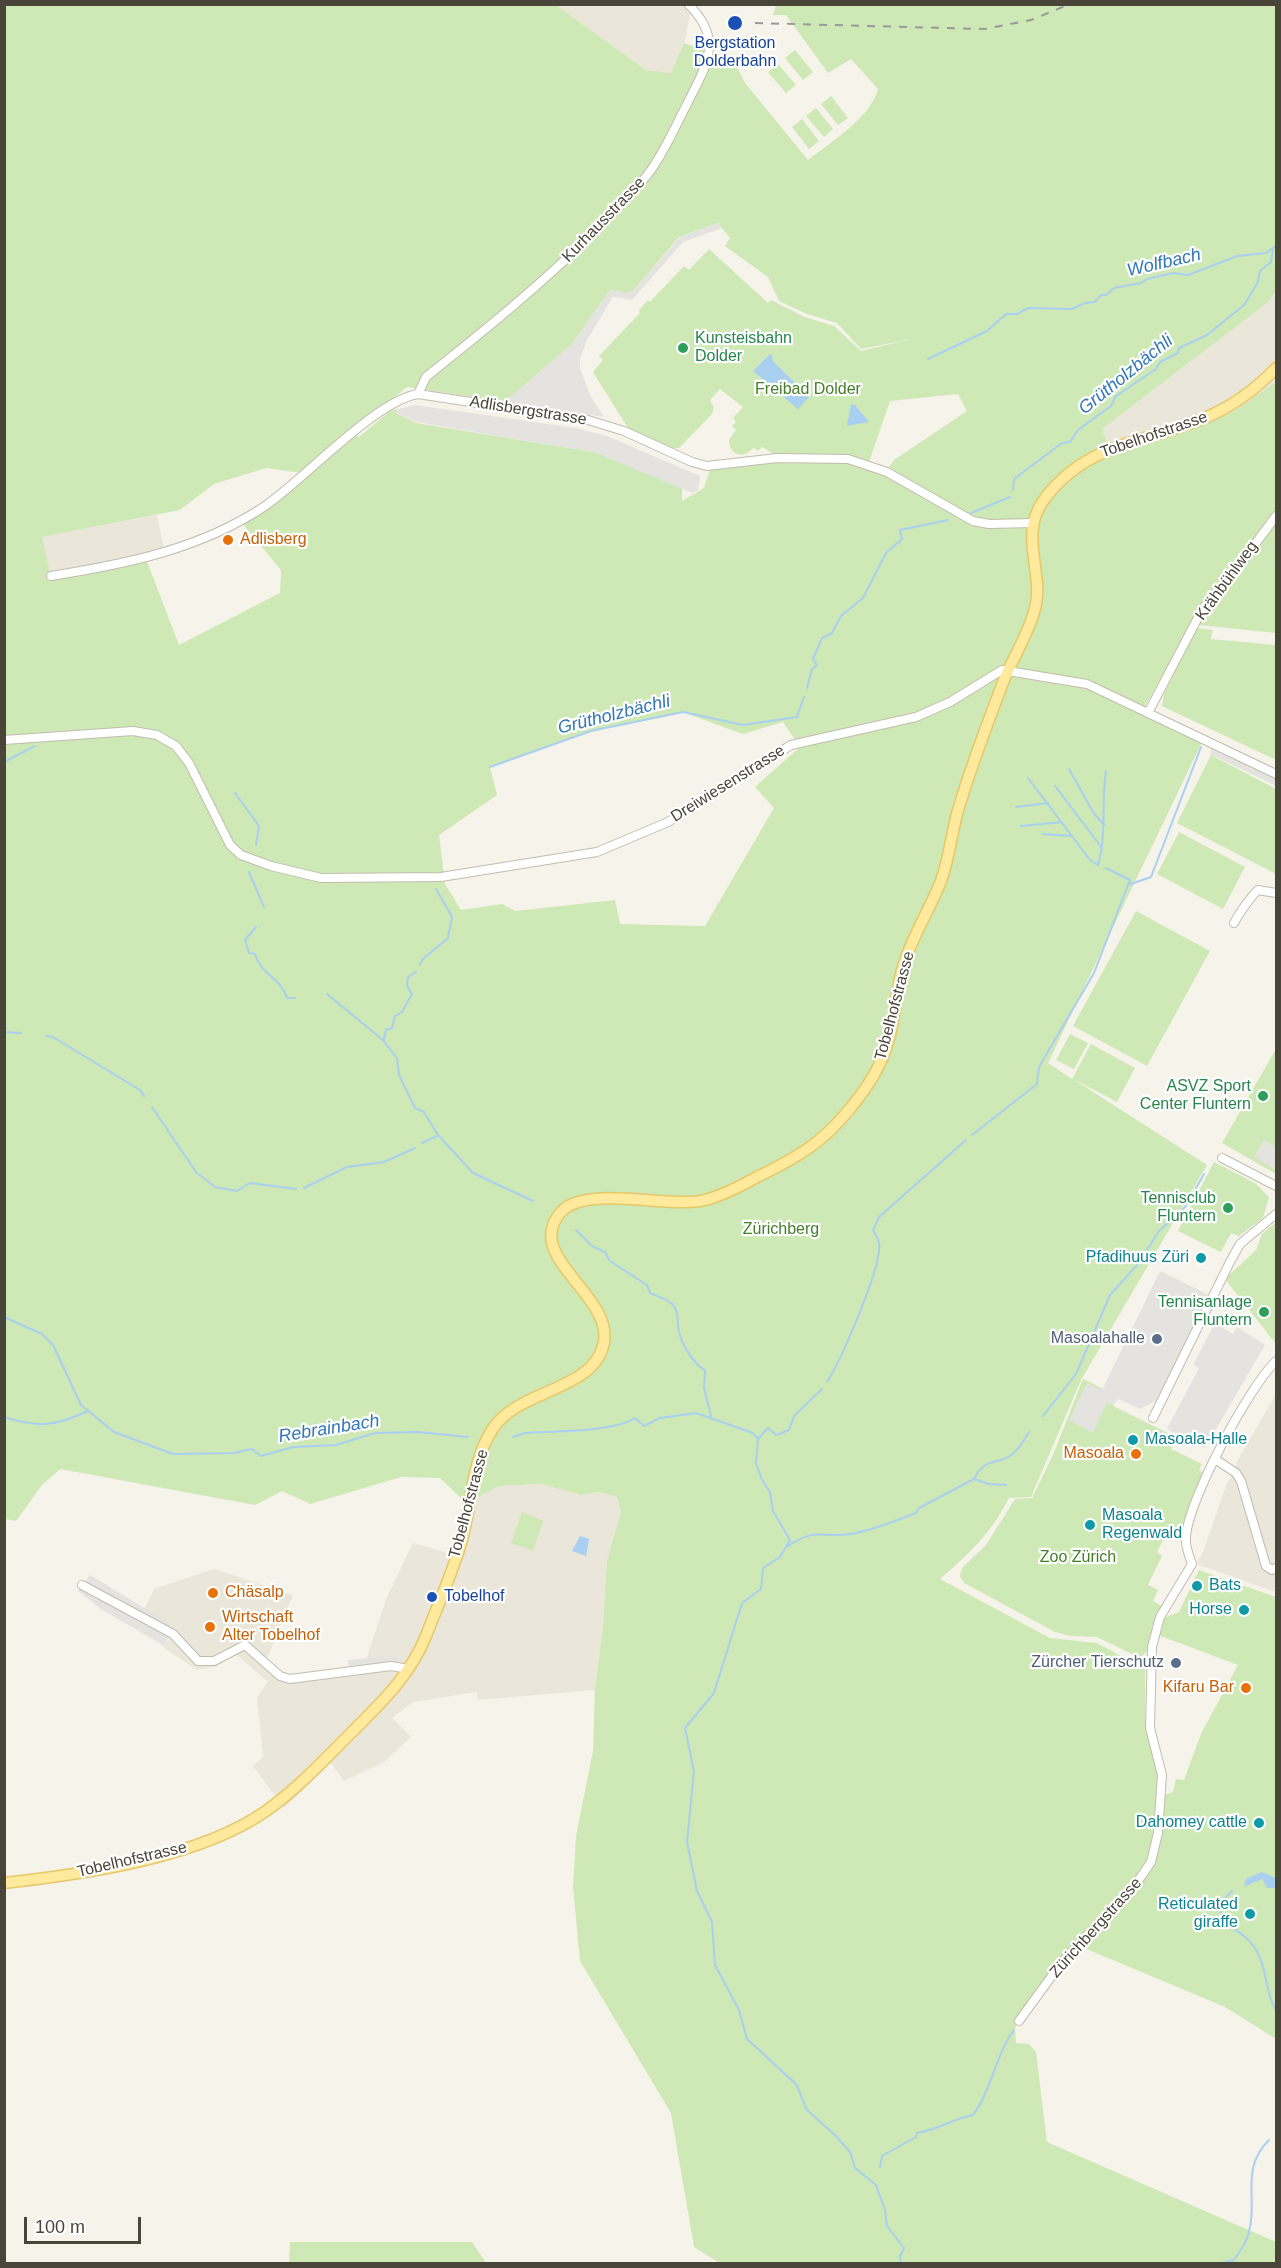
<!DOCTYPE html>
<meta charset="utf-8">
<style>
body{margin:0}
#map{position:relative;width:1281px;height:2268px;overflow:hidden;background:#f6f3eb;font-family:Helvetica,sans-serif}
canvas{display:block}
.frame{position:absolute;inset:0;border:6px solid #4a4539;pointer-events:none}
.scale{position:absolute;left:24px;top:2217px;width:117px;height:27px;box-sizing:border-box;border:3px solid #4a4539;border-top:0;padding-left:8px;font-size:18px;line-height:21px;white-space:nowrap;color:#4a4539;-webkit-text-stroke:4px #fff;paint-order:stroke}
</style>
<div id="map">
<canvas width="1281" height="2268"></canvas>
<div class="frame"></div>
<div class="scale">100 m</div>
</div>
<script>
const context = document.querySelector('canvas').getContext('2d');
context.lineJoin = 'round';
function paint(path, color) { context.fillStyle = color; context.fill(path, 'evenodd'); }
function trace(path, color, width, dash) { context.strokeStyle = color; context.lineWidth = width; context.lineCap = dash ? 'butt' : 'round'; context.setLineDash(dash || []); context.stroke(path); }
function write(font, color, halo, rows, align = 'center') {
  context.font = font + ' Helvetica,sans-serif'; context.lineWidth = 4.5; context.setLineDash([]); context.textBaseline = 'middle'; context.strokeStyle = halo; context.fillStyle = color; for (const [text, x, y, turn = 0] of rows) {
    context.save(); context.translate(x, y); context.rotate((+turn || 0) * Math.PI / 180); context.textAlign = isNaN(turn) ? turn : align; if (halo) context.strokeText(text, 0, 0); context.fillText(text, 0, 0); context.restore();
  }
}
const residential = new Path2D(`
 M556,5H683L691,12L684,43L671,74L646,70Z
 M1276,291V382L1236,410L1214,421L1111,452L1102,429L1267,303Z
 M157,515L164,549L50,574L41,537Z
 M1276,1394V1592L1199,1565L1197,1562L1203,1552L1227,1483L1236,1470V1463Z
 M541,1484L581,1495L598,1492L617,1497L621,1512L607,1560L603,1626L595,1690L478,1700L477,1692L413,1702L392,1718L411,1737L384,1762L344,1781L331,1763L284,1808L253,1766L263,1757L257,1697L268,1682L236,1654L217,1666L197,1670L164,1648L170,1636L144,1610L154,1589L214,1569L293,1595L267,1658L277,1670L294,1677L364,1666L387,1597L413,1543L448,1553L455,1542L466,1503L499,1486Z`);
const green = new Path2D(`
 M5,5H556L646,70L671,73L684,43L734,61L745,83L808,160C831,142 871,117 878,89L851,59L828,73L786,15H773L776,5H1276V291L1267,303L1102,429L1111,452L1214,421L1236,410L1276,382V511L1202,606L1141,713L1202,742L1048,1063L1072,1079L1091,1044L1135,1068L1117,1102L1073,1079L1207,1165L1081,1380L1031,1497L1009,1498C992,1532 969,1554 940,1579L1050,1638L1097,1643L1145,1669V1726L1158,1775L1152,1843L1148,1860L1141,1873L1040,1984L1019,2015L1015,2029L1016,2043L1029,2044L1036,2052L1047,2142L1276,2242V2263L721,2264L694,2247L671,2113L580,1961L573,1887L576,1836L593,1751L595,1690L603,1626L607,1560L621,1512L617,1497L598,1492L581,1495L541,1484L499,1486L466,1503L440,1478L401,1477L310,1504L282,1491L255,1505L60,1469L42,1485L16,1521L5,1519ZM718,223L730,238L725,246L768,277L779,301L807,314L837,323L861,349L911,339L861,351L834,326L805,317L771,300L768,303L709,249L689,270L684,266L650,302L648,300L639,310L640,313L599,356L603,360L593,372L628,428L672,448H679L712,414L714,407L710,400L720,389L743,407L733,418L736,422L732,426L736,430L729,440C729,451 736,456 746,454L754,448L758,451L762,447L777,456L829,454L869,462L890,401L958,394L967,411L894,460L883,475L850,463L776,461L710,469L704,488L682,501V488L595,452L416,423L396,413L398,409L390,411L359,437L351,432L407,387L505,402L573,343L610,290L627,293L633,291L679,237ZM266,468L302,473L307,477L284,496L242,523L281,570L280,593L179,645L146,559L164,549L50,573L42,537L180,510L214,484ZM682,712L743,734L783,722L800,747L755,787L774,808L705,926L620,924L615,900L515,911L502,904L461,910L445,884L439,835L497,795L490,767L591,731Z
 M795,50L813,72L803,80L785,58Z
 M778,64L796,85L786,93L768,72Z
 M831,96L848,118L838,125L821,104Z
 M816,108L833,129L824,137L806,116Z
 M802,119L819,141L809,149L792,127Z
 M1276,518V633L1198,625L1207,609Z
 M1197,628L1213,630L1211,639L1276,645V760L1162,706L1164,694Z
 M1211,755L1276,789V874L1177,823Z
 M1179,832L1245,867L1223,909L1157,874Z
 M1136,911L1210,951L1147,1066L1073,1026Z
 M1070,1034L1088,1043L1074,1069L1056,1060Z
 M1276,1049V1174L1222,1143Z
 M1214,1162L1255,1183L1269,1197L1263,1218L1239,1236L1231,1233L1221,1252L1178,1231Z
 M1276,1222V1344L1225,1279L1256,1250L1262,1234Z
 M1083,1379L1117,1396L1113,1406L1176,1437L1171,1449L1202,1464L1199,1470L1204,1473L1182,1535L1171,1532L1166,1535L1157,1552L1162,1556L1148,1585L1158,1590L1153,1601L1162,1606L1155,1617L1162,1621L1164,1618L1179,1612L1199,1570L1276,1597V2039L1225,2007L1084,1948L1138,1889L1154,1864L1163,1829L1165,1795L1173,1792L1176,1779L1184,1780L1201,1734L1238,1665L1158,1635L1160,1627L1153,1624L1148,1650L1140,1658L1097,1637L1070,1636L1055,1632L964,1583L960,1576L962,1568L986,1545L1015,1499L1032,1498L1053,1455Z
 M522,1512L543,1521L533,1551L511,1543Z
 M290,2242H472L486,2263H289Z`);
const parking = new Path2D(`
 M718,223L722,228L683,242L632,300L613,297L587,340L580,359V368L591,397L604,417L505,402L573,343L610,290L627,293L633,291L680,237Z
 M415,405L576,428L607,436L700,476L698,490L692,493L594,452L416,422L396,413L398,409Z
 M1212,748L1276,779V786L1210,754Z
 M1264,1140L1276,1147V1170L1254,1157Z
 M1160,1271L1209,1295L1159,1399L1140,1409L1118,1399L1113,1405L1107,1403L1093,1433L1069,1420L1087,1383L1102,1390Z
 M1215,1323L1233,1334L1237,1327L1265,1345L1205,1448L1167,1429L1199,1368L1193,1365Z
 M90,1575L169,1623L164,1633L169,1637L164,1646L101,1609L78,1591Z
 M397,1656V1661L349,1666L348,1660Z`);
const water = new Path2D(`
 M770,354L773,357L772,360L809,397L798,409L753,371Z
 M851,404L855,405L869,422L847,426Z
 M580,1536L589,1539L586,1556L572,1551Z
 M1262,1872L1276,1878V1888H1267L1262,1879L1244,1887L1246,1879Z`);
const stream = new Path2D(`
 M928,359L987,331L1006,314H1017L1028,308L1072,309L1085,303L1095,302L1101,295H1106L1114,288L1141,283L1147,279L1173,273L1188,275L1237,256L1266,253L1276,246
 M1013,490L1014,479L1062,443L1070,442L1078,430L1111,406L1116,396L1156,369L1160,362L1178,353L1179,348L1207,335L1244,305L1258,282L1260,271L1271,262L1273,250
 M971,513L1010,497
 M807,688L812,669L817,665L813,659L822,638L832,633L841,616L863,598L886,553L902,539L900,530L948,520
 M4,762L35,746
 M490,767L591,731L683,712L743,725L797,717L804,697
 M1069,769L1093,812L1104,825
 M1028,778L1090,860L1098,865C1107,833 1101,803 1106,771
 M1055,786L1102,848
 M235,793L259,826L256,845
 M1016,807L1048,803
 M1021,826L1062,822
 M1043,834L1072,836
 M1106,868L1130,880L1128,885
 M249,872L264,907
 M256,927L245,940L249,953L255,954C260,974 281,978 287,998H295
 M420,965L422,960L448,938L452,917L436,889
 M327,994L383,1040L397,1058L399,1075L415,1108L424,1112L438,1135L473,1173L533,1201
 M4,1032L21,1033
 M46,1036L53,1037L140,1090L144,1096
 M384,1039L386,1030L392,1028L395,1016L402,1012L412,994L407,985L408,977L416,972
 M152,1107L196,1172L215,1187L237,1191L250,1183L296,1189
 M972,1135L1037,1084L1039,1067L1094,973L1128,885L1151,877L1201,747
 M422,1143L437,1136
 M304,1188L347,1167L384,1162L415,1148
 M576,1230L592,1246L605,1252L610,1261L647,1285L650,1293C657,1296 667,1299 672,1304C679,1311 677,1318 678,1326C680,1342 692,1363 705,1370L704,1388L711,1416
 M4,1317L42,1334L53,1345L81,1405L114,1432L173,1454L234,1453L252,1449L261,1456L293,1447L336,1445L375,1433L418,1432L468,1437
 M827,1382C840,1362 883,1265 879,1243C879,1239 875,1234 873,1230L879,1217L966,1140
 M1043,1416L1076,1374L1110,1295L1138,1264L1159,1231L1185,1207L1204,1174
 M4,1417C38,1428 56,1426 88,1411
 M513,1437L525,1433C552,1431 615,1432 635,1418L644,1426L660,1418L696,1413L753,1433L758,1439L756,1463L762,1480L770,1492L773,1511L790,1540L780,1557L763,1568L761,1589L742,1603L714,1693L685,1728L694,1771L687,1842L697,1891L712,1922L715,1965L739,2010L747,2039L796,2084L807,2110L835,2135L850,2152L855,2168L876,2185L885,2210L887,2226L904,2248L900,2256L901,2264
 M758,1439L768,1428L776,1435L789,1430L794,1416L822,1389
 M974,1479L989,1484L1006,1485
 M788,1546C817,1527 821,1538 850,1534C872,1531 894,1521 916,1513L919,1508L974,1479C985,1457 996,1465 1010,1456C1018,1451 1024,1440 1029,1432
 M1232,1891L1220,1903C1218,1927 1240,1928 1252,1944C1269,1966 1263,1989 1276,2010
 M880,2167L882,2156L916,2137L917,2133C937,2130 953,2119 973,2115C992,2090 996,2053 1014,2030
 M1218,2264L1234,2260C1239,2252 1246,2244 1248,2235C1259,2201 1239,2169 1269,2140`);
const minor = new Path2D(`
 M418,394L426,377C485,330 542,284 595,231C614,211 635,192 651,170C666,149 676,125 688,102C707,64 724,39 688,4
 M51,576C126,564 201,549 265,506C306,478 375,401 418,394L588,420L624,431L692,462L707,466L777,458L848,459L887,472L973,521L989,524L1033,523
 M1148,713L1203,608L1229,579L1276,516
 M4,740L133,731L157,735L176,746L189,763L230,845L241,855L271,866L321,878L441,877L597,852L668,822L791,745L916,717L950,702L1002,670L1087,684L1276,774
 M1234,923C1238,915 1252,895 1258,890L1276,893
 M1222,1158L1276,1186
 M1153,1418L1230,1262L1240,1244L1276,1214
 M1215,1459L1236,1473L1241,1481L1266,1566L1272,1570L1276,1568
 M82,1585L173,1634L198,1661H214L245,1645L280,1676L290,1679L391,1666L409,1669
 M1019,2021L1062,1962L1136,1884L1151,1862L1158,1833L1162,1775L1150,1728L1152,1647L1160,1617L1192,1564C1189,1556 1185,1546 1186,1537C1188,1500 1249,1387 1276,1361`);
const major = new Path2D(`
 M4,1883C85,1874 199,1858 266,1811C297,1789 323,1761 350,1734C380,1704 410,1676 426,1636C438,1604 453,1572 462,1540C472,1503 471,1463 492,1430C518,1388 595,1392 604,1342C612,1294 522,1256 561,1212C586,1184 668,1209 705,1200C724,1195 741,1186 757,1177C796,1158 821,1144 848,1111C865,1091 881,1068 888,1042C896,1017 895,989 904,964C913,935 930,909 941,881C949,859 951,837 957,814C969,771 986,728 1002,685C1011,661 1027,637 1034,612C1046,575 1018,537 1043,501C1084,444 1142,443 1202,419C1230,408 1255,390 1276,368`);
const rail = new Path2D(`
 M755,23L985,29L1031,20L1070,4`);
const markers = [
 [735,23,8,"#1a4fb4"],
 [683,348,6,"#2e9e5b"],
 [228,540,6,"#e8710a"],
 [1263,1096,6,"#2e9e5b"],
 [1228,1208,6,"#2e9e5b"],
 [1201,1258,6,"#0f9aa8"],
 [1264,1312,6,"#2e9e5b"],
 [1157,1339,6,"#5c6f8a"],
 [1133,1440,6,"#0f9aa8"],
 [1136,1454,6,"#e8710a"],
 [1090,1525,6,"#0f9aa8"],
 [1197,1586,6,"#0f9aa8"],
 [213,1593,6,"#e8710a"],
 [432,1597,6,"#1a4fb4"],
 [1244,1610,6,"#0f9aa8"],
 [210,1627,6,"#e8710a"],
 [1176,1663,6,"#5c6f8a"],
 [1246,1688,6,"#e8710a"],
 [1259,1823,6,"#0f9aa8"],
 [1250,1914,6,"#0f9aa8"]
];
const transitNames = [
 ["Bergstation",735,44],
 ["Dolderbahn",735,62],
 ["Tobelhof",444,1597,"left"]
];
const streetNames = [
 ["Kurhausstrasse",604,220,-46],
 ["Adlisbergstrasse",528,411,9],
 ["Tobelhofstrasse",1154,435,-19],
 ["Krähbühlweg",1227,581,-54],
 ["Dreiwiesenstrasse",728,784,-32],
 ["Tobelhofstrasse",895,1006,-75],
 ["Tobelhofstrasse",469,1504,-75],
 ["Tobelhofstrasse",132,1860,-13],
 ["Zürichbergstrasse",1096,1928,-48]
];
const leisureNames = [
 ["Kunsteisbahn",695,339,"left"],
 ["Dolder",695,357,"left"],
 ["ASVZ Sport",1251,1087],
 ["Center Fluntern",1251,1105],
 ["Tennisclub",1216,1199],
 ["Fluntern",1216,1217],
 ["Tennisanlage",1252,1303],
 ["Fluntern",1252,1321]
];
const parkNames = [
 ["Freibad Dolder",808,390],
 ["Zürichberg",781,1230],
 ["Zoo Zürich",1078,1558]
];
const foodNames = [
 ["Adlisberg",240,540],
 ["Masoala",1124,1454,"right"],
 ["Chäsalp",225,1593],
 ["Wirtschaft",222,1618],
 ["Alter Tobelhof",222,1636],
 ["Kifaru Bar",1234,1688,"right"]
];
const cultureNames = [
 ["Pfadihuus Züri",1189,1258],
 ["Masoala-Halle",1145,1440,"left"],
 ["Masoala",1102,1516,"left"],
 ["Regenwald",1102,1534,"left"],
 ["Bats",1209,1586,"left"],
 ["Horse",1232,1610],
 ["Dahomey cattle",1247,1823],
 ["Reticulated",1238,1905],
 ["giraffe",1238,1923]
];
const serviceNames = [
 ["Masoalahalle",1145,1339],
 ["Zürcher Tierschutz",1164,1663]
];
const waterNames = [
 ["Wolfbach",1164,263,-13],
 ["Grütholzbächli",1126,375,-39],
 ["Grütholzbächli",614,715,-14],
 ["Rebrainbach",329,1429,-9]
];
paint(residential, '#eae6d9');
paint(green, '#cee9b5');
paint(parking, '#e5e3df');
paint(water, '#a9cff1');
trace(stream, '#a9cff1', 2);
trace(minor, '#c1bcae', 10);
trace(major, '#e5c86a', 13);
trace(minor, '#fff', 8);
trace(major, '#fee99c', 10);
trace(rail, '#9a9a9a', 2, [8, 8]);
for (const [x, y, r, color] of markers) { const dot = new Path2D(); dot.arc(x, y, r, 0, 2 * Math.PI); context.fillStyle = color; context.fill(dot); trace(dot, '#fff', 2); }
write('16px', '#164399', '#fff', transitNames);
write('16px', '#4a4539', '#fff', streetNames);
write('16px', '#27864d', '#fff', leisureNames, 'right');
write('16px', '#447e2a', '#fff', parkNames);
write('16px', '#c56008', '#fff', foodNames, 'left');
write('16px', '#0d838f', '#fff', cultureNames, 'right');
write('16px', '#4e5e75', '#fff', serviceNames, 'right');
write('italic 18px', '#3076b8', '#fff', waterNames);
</script>
